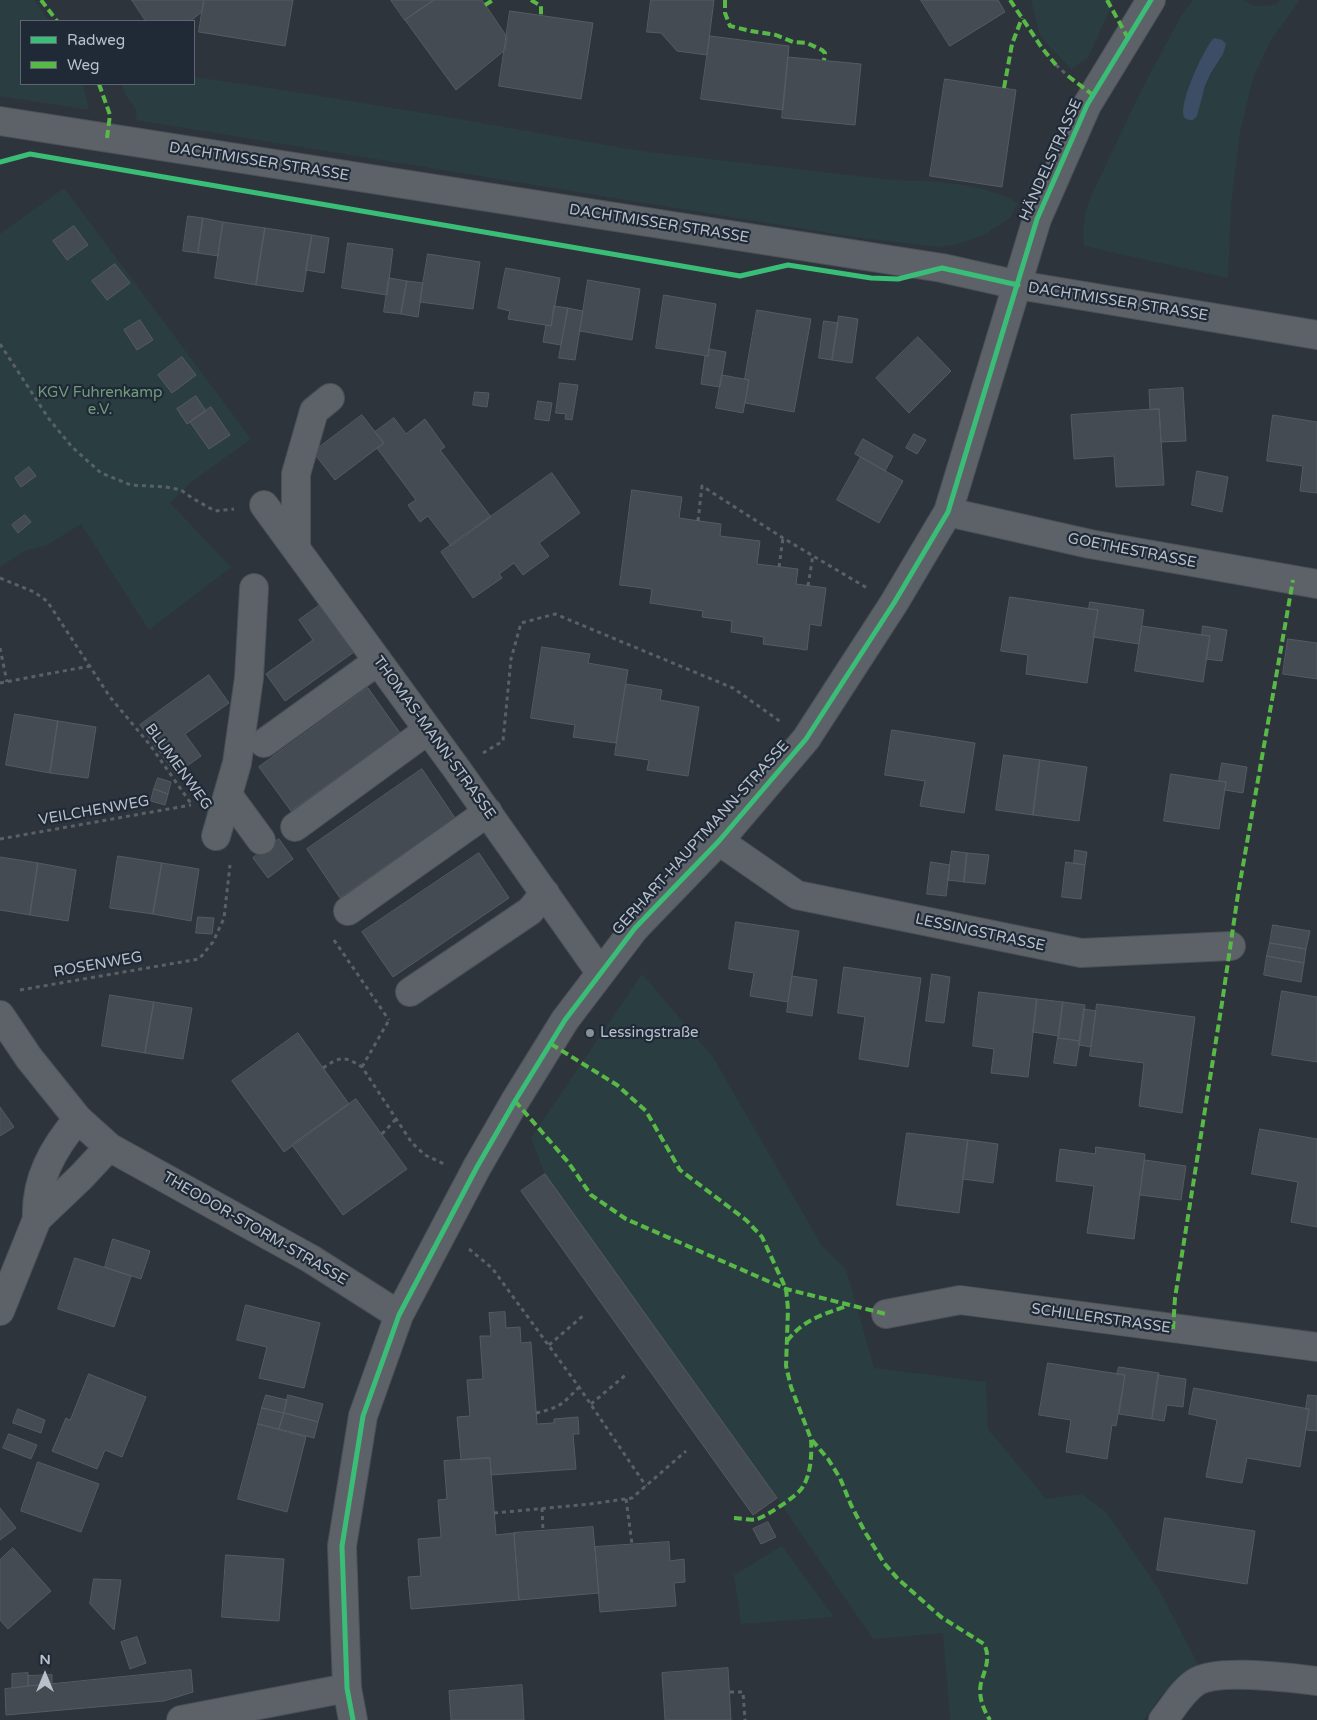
<!DOCTYPE html>
<meta charset="utf-8">
<style>
body{margin:0}
#map{position:relative;width:1317px;height:1720px;overflow:hidden;background:#2d343c;font-family:"Varela Round",sans-serif}
canvas{display:block}
.legend{position:absolute;left:20px;top:20px;width:175px;height:65px;box-sizing:border-box;background:#202a37;border:1px solid #5d6672;margin:0;padding:6px 9px;list-style:none;font-size:15px;color:#b8c0cb}
.legend li{display:flex;align-items:center;gap:10px;height:25px}
.legend b{width:25px;border:1px solid #5d6672}
.north{position:absolute;left:20px;top:1650px;width:50px;height:50px;-webkit-text-stroke:4px #202a37;paint-order:stroke;rotate:0deg;font-size:14px;font-weight:700;line-height:20px;text-align:center;color:#b8c0cb}
.north::after{content:'';display:block;margin:auto;width:18px;height:22px;background:#b8c0cb;clip-path:polygon(50% 0,100% 100%,50% 72%,0 100%)}
</style>
<div id="map">
<canvas width="1317" height="1720"></canvas>
<ul class="legend">
<li><b style="height:6px;background:#3abd76"></b>Radweg</li>
<li><b style="height:6px;background:#58b947"></b>Weg</li>
</ul>
<div class="north">N</div>
</div>
<script>
const context = document.querySelector('canvas').getContext('2d');
context.lineJoin = 'round';
function paint(path, color) { context.fillStyle = color; context.fill(path, 'evenodd'); }
function trace(path, color, width, dash) { context.strokeStyle = color; context.lineWidth = width; context.lineCap = dash ? 'butt' : 'round'; context.setLineDash(dash || []); context.stroke(path); }
function write(font, color, halo, rows, align = 'center') {
  context.font = font + ' "Varela Round",sans-serif'; context.lineWidth = 4.5; context.setLineDash([]); context.textBaseline = 'middle'; context.strokeStyle = halo; context.fillStyle = color; for (const [text, x, y, turn = 0] of rows) {
    context.save(); context.translate(x, y); context.rotate((+turn || 0) * Math.PI / 180); context.textAlign = isNaN(turn) ? turn : align; if (halo) context.strokeText(text, 0, 0); context.fillText(text, 0, 0); context.restore();
  }
}
const green = new Path2D(`
 M0,0H34L49,21H21V84H83L89,110L0,96Z
 M1031,0H1114L1088,58L1071,69L1051,48L1040,35Z
 M1193,0H1244L1254,6H1265L1277,4L1280,0H1300L1272,38L1253,78L1240,132L1231,205L1228,278L1084,246C1082,226 1084,212 1092,194L1141,91L1181,16ZM1211,41L1223,54C1210,74 1202,92 1197,116L1202,58Z
 M194,77L264,87L436,115L640,151L892,180C933,181 981,182 1018,203L1010,218L984,235L958,244L938,247L854,237L136,120C136,117 137,114 136,111C133,101 122,96 123,84H194Z
 M64,188L251,439L190,483L170,503L231,567L149,630L81,524L47,545L24,551L0,567V234Z
 M642,974L713,1057L822,1246L846,1269L874,1368L986,1382L988,1429L1046,1499L1082,1494L1106,1512L1158,1588L1200,1668L1164,1692L1144,1720H950L943,1633L873,1639L777,1498L545,1174L531,1138Z
 M782,1546L834,1617L741,1624L734,1575Z`);
const water = new Path2D(`
 M1214,38L1222,40L1226,44L1223,54L1211,73L1205,86L1197,116L1193,120C1190,120 1187,120 1185,118C1176,108 1205,46 1214,38Z`);
const building = new Path2D(`
 M132,0H204L202,12L190,21H146Z
 M204,0H293L285,46L199,32Z
 M391,0H434L405,20Z
 M434,0H482L507,37L505,50L456,90L405,20Z
 M651,0H714L707,55L677,51L661,33L647,32Z
 M921,0H998L1005,12L950,46Z
 M510,11L593,23L581,99L499,86Z
 M710,36L789,46L783,110L701,99Z
 M788,57L861,64L855,125L782,118Z
 M945,79L1016,90L1002,187L930,176Z
 M188,216L203,218L198,253L183,251Z
 M203,218L223,222L218,256L198,253Z
 M223,222L265,228L256,285L215,278Z
 M74,226L88,245L67,260L53,241Z
 M265,228L312,235L303,292L256,285Z
 M312,235L329,238L324,273L306,270Z
 M348,243L393,249L387,295L342,288Z
 M428,254L480,262L473,309L420,302Z
 M115,264L130,283L107,300L92,281Z
 M506,268L560,278L551,326L508,319L510,311L498,308Z
 M389,278L407,281L401,314L384,312Z
 M588,280L640,289L632,340L580,331Z
 M407,281L423,283L418,317L401,314Z
 M664,295L716,304L708,356L656,348Z
 M554,306L568,308L561,345L543,342L546,325L551,326Z
 M568,308L583,311L575,360L559,358Z
 M757,310L811,319L794,412L745,403L749,380L745,379Z
 M839,316L858,319L852,363L832,360Z
 M140,320L153,340L137,350L124,330Z
 M824,321L838,323L832,360L819,358Z
 M918,337L951,371L909,413L876,378Z
 M709,349L726,352L720,387L701,384L705,356H708Z
 M182,357L196,375L172,393L158,375Z
 M722,375L749,380L743,413L716,408Z
 M560,383L578,385L572,420L565,419L566,414L556,413Z
 M1183,388L1186,441L1161,442L1159,409L1150,410L1149,390Z
 M475,392L489,393L487,407L473,405Z
 M196,396L206,411L187,424L177,409Z
 M538,401L552,403L549,421L535,419Z
 M211,407L230,435L209,449L190,422Z
 M1159,409L1164,485L1116,487L1114,456L1074,459L1071,415Z
 M362,415L384,443L335,480L313,452Z
 M1273,415L1317,422V493L1300,491L1303,466L1267,461Z
 M394,418L406,434L425,419L445,447L440,450L491,517L451,546L428,516L420,522L408,505L416,500L377,448L384,443L375,432Z
 M914,434L926,440L917,454L906,448Z
 M863,439L893,456L885,471L855,454Z
 M861,457L903,481L879,523L837,500Z
 M29,467L36,476L21,487L15,478Z
 M1197,471L1228,477L1222,512L1192,505Z
 M552,473L580,513L539,543L549,556L523,575L514,563L499,574L502,578L473,598L441,552Z
 M632,490L682,497L679,518L721,524L720,536L760,541L757,564L798,569L796,584L826,588L821,626L810,624L807,650L763,644L764,637L731,632L732,621L702,617L703,611L650,603L652,589L620,585Z
 M25,515L31,522L18,533L12,525Z
 M1010,597L1098,610L1087,683L1026,674L1028,655L1001,651Z
 M1090,602L1144,610L1139,644L1093,637L1098,610L1089,609Z
 M320,605L354,652L285,701L266,674L313,640L299,620Z
 M1142,626L1210,636L1203,682L1135,671Z
 M1203,626L1227,630L1222,661L1206,659L1210,636L1202,635Z
 M1288,639L1317,643V679L1283,674Z
 M542,647L590,654L588,663L628,670L616,743L573,737L575,725L531,718Z
 M209,675L229,703L185,734L201,756L176,774L140,725Z
 M626,684L662,690L660,700L699,707L688,776L647,770L649,760L615,755Z
 M368,688L400,733L291,811L259,767Z
 M15,714L58,721L50,773L6,765Z
 M58,721L96,727L88,778L50,773Z
 M892,730L975,743L964,813L920,806L925,781L885,775Z
 M1004,755L1040,760L1033,815L996,810Z
 M1040,760L1087,767L1079,821L1033,815Z
 M1222,763L1247,767L1243,793L1225,790L1226,782L1219,781Z
 M422,769L455,818L340,898L307,849Z
 M1171,774L1226,782L1219,829L1164,821Z
 M158,778L171,782L168,794L154,789Z
 M154,789L168,794L165,805L151,801Z
 M279,839L293,859L268,878L253,858Z
 M1075,850L1087,852L1085,865L1074,863Z
 M952,851L967,853L964,882L948,880Z
 M479,853L509,898L393,977L362,932Z
 M967,853L989,855L985,884L964,882Z
 M118,856L162,863L153,914L110,908Z
 M0,857L38,863L30,915L0,910Z
 M931,862L950,865L946,896L927,894Z
 M1066,862L1085,865L1081,899L1062,897Z
 M38,863L76,870L68,921L30,915Z
 M162,863L199,869L191,921L153,914Z
 M198,917L214,918L212,934L196,933Z
 M736,922L799,931L788,1002L750,996L754,973L729,969Z
 M1273,925L1310,931L1306,949L1270,943Z
 M1270,943L1306,949L1304,963L1267,956Z
 M1267,956L1304,963L1301,982L1264,975Z
 M844,967L921,978L908,1067L859,1059L865,1017L838,1013Z
 M932,974L950,977L944,1023L926,1021Z
 M792,976L817,980L812,1016L787,1012Z
 M1282,991L1317,997V1062L1272,1055Z
 M979,992L1037,999L1028,1077L991,1073L994,1049L973,1046Z
 M110,995L154,1002L145,1053L102,1046Z
 M1037,999L1063,1002L1059,1036L1033,1032Z
 M154,1002L192,1008L183,1059L145,1053Z
 M1063,1002L1085,1005L1080,1041L1058,1038Z
 M1097,1004L1195,1017L1182,1113L1139,1106L1144,1063L1090,1056Z
 M1084,1009L1096,1011L1091,1047L1079,1045Z
 M298,1033L349,1104L284,1152L232,1081Z
 M1058,1038L1080,1041L1076,1066L1054,1063Z
 M356,1099L407,1169L343,1215L292,1145Z
 M0,1107L14,1127L0,1136Z
 M1260,1129L1317,1139V1227L1291,1222L1298,1182L1252,1174Z
 M907,1133L968,1140L959,1213L897,1205Z
 M968,1140L998,1144L993,1183L963,1179Z
 M1096,1147L1145,1154L1134,1239L1087,1233L1094,1186L1056,1181L1060,1149L1095,1154Z
 M1145,1160L1186,1166L1181,1200L1140,1195Z
 M545,1174L777,1498L753,1515L521,1191Z
 M113,1239L150,1251L141,1279L105,1267Z
 M75,1258L131,1276L114,1327L58,1309Z
 M246,1305L320,1323L304,1388L259,1378L267,1347L237,1340Z
 M505,1312L506,1328L520,1327L521,1343L531,1342L537,1424L554,1423V1419L578,1417L579,1434H573L576,1469L491,1475L490,1458L461,1460L457,1417L470,1416L467,1380L483,1379L480,1336H491L489,1313Z
 M1048,1363L1125,1375L1116,1426L1112,1425L1107,1459L1066,1452L1071,1420L1039,1415Z
 M1119,1367L1159,1373L1152,1419L1119,1414L1125,1375L1117,1374Z
 M89,1374L146,1397L122,1457L105,1450L97,1469L52,1451L66,1418L70,1420Z
 M1158,1375L1186,1379L1183,1407L1167,1405L1164,1421L1152,1419Z
 M1194,1388L1309,1409L1300,1467L1247,1458L1242,1483L1206,1477L1217,1420L1189,1414Z
 M266,1395L287,1400L284,1413L262,1408Z
 M288,1395L323,1404L318,1422L284,1413Z
 M1308,1395L1317,1396V1431L1306,1430L1309,1409H1306Z
 M262,1408L284,1413L279,1429L258,1424Z
 M18,1409L45,1420L41,1433L13,1423Z
 M284,1413L318,1422L314,1438L279,1429Z
 M258,1424L306,1437L287,1512L238,1499Z
 M9,1434L37,1445L31,1459L3,1448Z
 M490,1458L496,1535L514,1533L519,1600L411,1609L408,1577L421,1576L418,1539L441,1537L438,1500L447,1499L444,1461Z
 M38,1462L99,1484L81,1532L21,1511Z
 M0,1508L16,1528L0,1540Z
 M1165,1518L1255,1531L1247,1584L1157,1570Z
 M768,1522L776,1537L761,1544L753,1529Z
 M593,1527L599,1593L519,1600L514,1533Z
 M669,1542L670,1561L684,1559L685,1582L674,1583L676,1606L600,1612L595,1547Z
 M13,1548L51,1591L8,1629L0,1620V1560Z
 M226,1555L284,1559L279,1621L222,1617Z
 M94,1579L121,1580L114,1630L90,1604Z
 M137,1637L146,1663L130,1669L121,1642Z
 M728,1668L731,1720H665L662,1673Z
 M191,1670L193,1692L164,1701L6,1715L5,1689Z
 M28,1673V1686L12,1688V1674Z
 M52,1675V1684L28,1686V1676Z
 M522,1685L524,1720H451L449,1691Z`);
const path = new Path2D(`
 M1056,65L1068,76
 M0,344L49,419L72,447L101,473L131,485L166,487L181,490L192,498L215,511L234,509
 M698,521L702,486L783,538L867,588
 M779,567L783,538
 M0,578L34,592L47,601L110,697L150,745L192,805
 M808,586L813,555
 M0,648L7,682
 M0,683L90,666
 M483,753L503,741L511,659L521,623L555,614L733,688L781,722
 M0,839L191,805
 M334,940L389,1020
 M20,990L199,959L213,942L224,918L230,865
 M362,1067L389,1020
 M323,1068C340,1056 345,1056 362,1067L412,1143L425,1155L444,1164
 M382,1134L396,1119
 M469,1249L492,1268L579,1387L646,1486
 M549,1345L585,1314
 M591,1404L628,1373
 M536,1413C559,1408 563,1404 579,1387
 M626,1499L632,1544
 M542,1508L543,1531
 M494,1513L590,1504L632,1498L686,1451
 M730,1692H743L745,1720`);
const minor = new Path2D(`
 M0,121L942,268L1018,285L1317,335
 M264,505L456,768L600,972
 M948,512L1090,544L1317,584
 M296,547V474L314,411L330,398
 M264,743L378,661
 M228,795L261,840
 M295,827L428,730
 M216,836L237,763L249,678L254,588
 M719,841L797,895L1081,953L1231,946
 M348,911L488,812
 M410,992L530,911L545,893
 M0,1015L29,1058L78,1119L109,1147L311,1259L399,1315
 M37,1219C35,1180 53,1148 78,1119
 M0,1311L37,1219L81,1177L109,1147
 M886,1314L960,1300L1317,1347
 M181,1720L347,1688
 M353,1720L347,1688L342,1546L363,1416L399,1315L477,1167L515,1101L565,1020L635,928L719,841L806,739L894,603L948,512L1037,219L1087,105L1151,0
 M1163,1720C1173,1708 1182,1691 1196,1682C1218,1668 1289,1678 1317,1681`);
const quiet = new Path2D(`
 M41,0L57,21
 M531,0L541,6V16
 M725,0V13L730,26L751,31L776,35L793,42L807,43L822,50L825,53L824,60
 M1010,0L1042,48L1056,65
 M1107,0L1128,38
 M485,5L493,0
 M1068,76L1093,95
 M99,84L110,115L107,138
 M1004,88L1012,44L1022,18
 M551,1044L617,1085L646,1111L680,1170L746,1220L762,1237L786,1289L788,1309L786,1366L791,1387L811,1439L828,1459L840,1478L851,1505L865,1532L884,1563L898,1579L941,1617L984,1644C991,1658 985,1669 981,1683C978,1696 983,1709 990,1720
 M515,1101L568,1162L591,1195L626,1219L786,1289L886,1314
 M1173,1329L1175,1298L1222,1003L1238,894L1293,580
 M787,1341C805,1318 823,1315 849,1305
 M734,1518C741,1518 751,1521 757,1519C767,1516 797,1496 802,1488C811,1475 812,1454 811,1439`);
const cycleway = new Path2D(`
 M0,162L30,154L740,276L788,265L871,278L898,279L942,268L1018,285
 M353,1720L347,1688L342,1546L363,1416L399,1315L477,1167L515,1101L565,1020L635,928L719,841L806,739L894,603L948,512L1037,219L1087,105L1151,0`);
const markers = [
 [590,1033,5,"#878f99"]
];
const streetNames = [
 ["HÄNDELSTRASSE",1051,160,-66],
 ["DACHTMISSER STRASSE",259,162,9],
 ["DACHTMISSER STRASSE",659,224,9],
 ["DACHTMISSER STRASSE",1118,302,9],
 ["GOETHESTRASSE",1132,551,11],
 ["THOMAS-MANN-STRASSE",434,738,54],
 ["BLUMENWEG",178,767,54],
 ["VEILCHENWEG",94,811,-10],
 ["GERHART-HAUPTMANN-STRASSE",701,838,-48],
 ["LESSINGSTRASSE",980,933,12],
 ["ROSENWEG",98,965,-10],
 ["THEODOR-STORM-STRASSE",255,1229,30],
 ["SCHILLERSTRASSE",1101,1319,8]
];
const parkNames = [
 ["KGV Fuhrenkamp",100,393],
 ["e.V.",100,410]
];
const poiNames = [
 ["Lessingstraße",600,1033]
];
paint(green, '#2a3e42');
paint(water, '#3c4e66');
paint(building, '#454b52');
trace(building, '#555b63', 1);
trace(minor, '#4b5056', 30);
trace(path, '#5a6166', 3, [4, 4]);
trace(minor, '#5d6269', 28);
trace(quiet, '#58b947', 4, [8, 4]);
trace(cycleway, '#3abd76', 5);
for (const [x, y, r, color] of markers) { const dot = new Path2D(); dot.arc(x, y, r, 0, 2 * Math.PI); context.fillStyle = color; context.fill(dot); trace(dot, '#202a37', 2); }
write('15px', '#b8c0cb', '#202a37', streetNames);
write('15px', '#709c79', '#202a37', parkNames);
write('15px', '#b8c0cb', '#202a37', poiNames, 'left');
</script>
